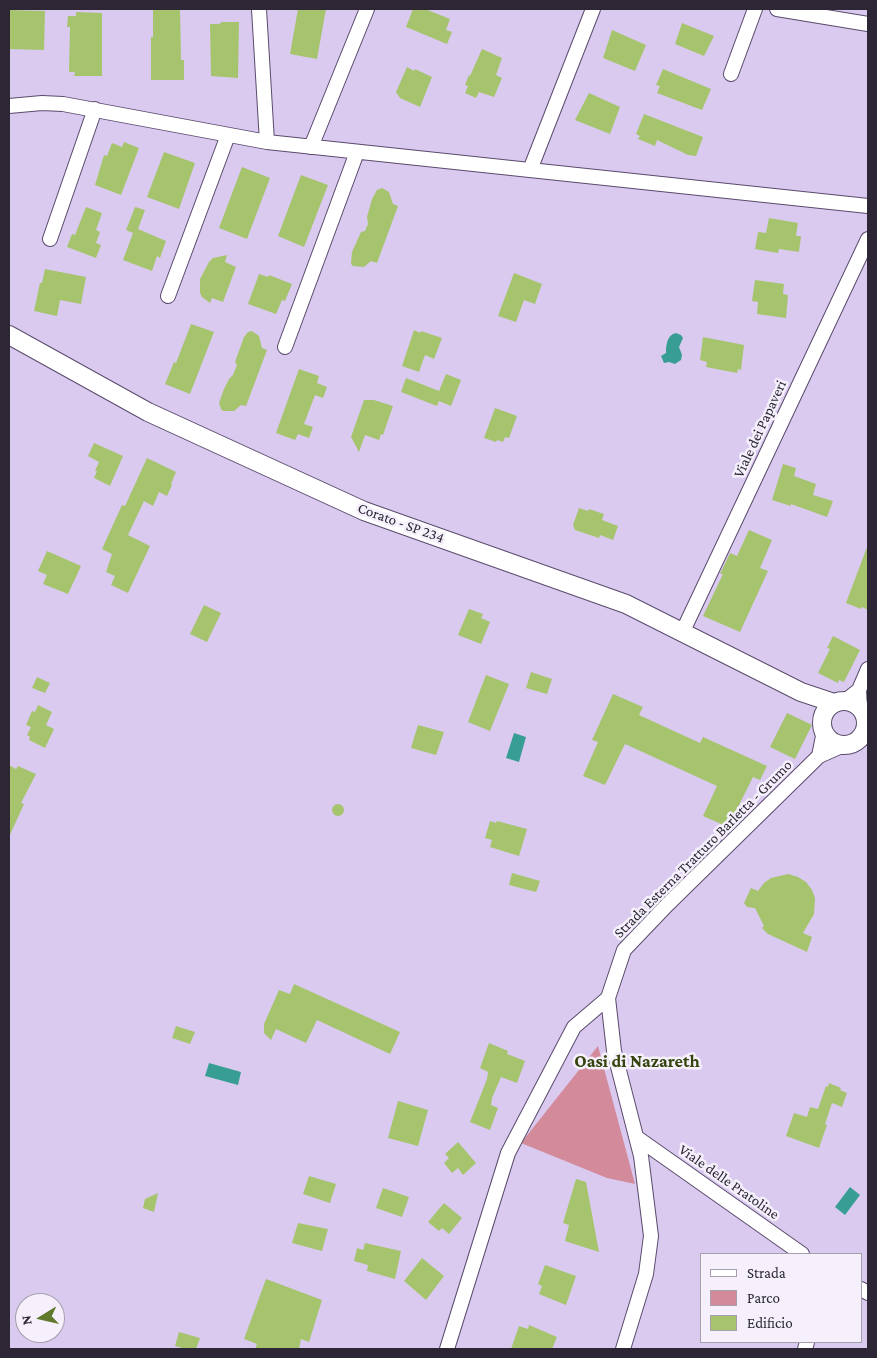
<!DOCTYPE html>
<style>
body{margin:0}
#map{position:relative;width:877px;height:1358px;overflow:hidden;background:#dacaf0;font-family:"Crimson Pro",serif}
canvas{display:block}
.frame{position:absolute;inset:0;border:10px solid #2d2735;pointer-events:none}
.legend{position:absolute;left:700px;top:1253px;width:162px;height:90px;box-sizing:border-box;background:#f5f0fc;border:1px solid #a5a0ac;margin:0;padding:6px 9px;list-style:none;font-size:15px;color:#2d2735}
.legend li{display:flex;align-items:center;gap:10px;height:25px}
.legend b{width:25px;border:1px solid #a5a0ac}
.north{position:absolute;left:15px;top:1293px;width:50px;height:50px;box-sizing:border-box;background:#f5f0fc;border:1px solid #a5a0ac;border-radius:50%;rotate:261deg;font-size:14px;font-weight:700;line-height:20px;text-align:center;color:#2d2735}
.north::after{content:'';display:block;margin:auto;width:18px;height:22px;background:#60792b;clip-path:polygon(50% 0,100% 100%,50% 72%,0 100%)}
</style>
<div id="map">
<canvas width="877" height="1358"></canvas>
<div class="frame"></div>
<ul class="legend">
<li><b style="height:6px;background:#fff"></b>Strada</li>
<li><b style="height:14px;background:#d38b9b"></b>Parco</li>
<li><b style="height:14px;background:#a6c46d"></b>Edificio</li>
</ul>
<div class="north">N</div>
</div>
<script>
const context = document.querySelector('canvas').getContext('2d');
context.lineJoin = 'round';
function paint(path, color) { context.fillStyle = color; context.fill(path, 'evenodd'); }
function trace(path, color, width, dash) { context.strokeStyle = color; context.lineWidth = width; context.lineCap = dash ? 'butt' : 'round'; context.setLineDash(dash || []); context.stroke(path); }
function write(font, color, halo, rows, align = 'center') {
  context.font = font + ' "Crimson Pro",serif'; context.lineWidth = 5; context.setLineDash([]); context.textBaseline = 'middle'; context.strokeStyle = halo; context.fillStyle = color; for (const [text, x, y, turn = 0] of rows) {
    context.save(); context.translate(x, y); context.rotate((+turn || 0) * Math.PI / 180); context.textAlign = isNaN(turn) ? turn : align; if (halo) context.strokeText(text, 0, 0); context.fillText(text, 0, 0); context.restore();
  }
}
const green = new Path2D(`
 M598,1046L635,1184L607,1178L521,1143Z`);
const water = new Path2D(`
 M676,333L681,335L683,338L679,347L682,355L681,360L675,364L669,362L664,363L661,356L666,353C666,345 667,335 676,333Z
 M514,733L526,737L519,762L506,758Z
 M209,1063L241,1072L238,1085L205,1076Z
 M850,1187L860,1195L845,1215L835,1207Z`);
const building = new Path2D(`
 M153,9H180L181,60H184V80H151V37H153Z
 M298,9H326L317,59L290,54Z
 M413,9H425L450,19L446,30L452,32L447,44L406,27Z
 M9,10L45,11L44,50L9,49Z
 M76,12L102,13V76H74L75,72H69L70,27H67L68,16H76Z
 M222,22H239L238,78L211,76L210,24H219Z
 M682,23L714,36L704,56L675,44Z
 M612,30L646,45L635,71L603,58Z
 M482,49L502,58L496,75L502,78L494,97L479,92L476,98L465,93L468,86L465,85L469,75L470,76Z
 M407,67L414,71L415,69L432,77L420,107L400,98L396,92Z
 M663,69L711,89L702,110L657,93L660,86L656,85Z
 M589,93L620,107L610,134L575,120Z
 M644,114L703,137L696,156L688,155L657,140L655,146L638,139L640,136L636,134Z
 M124,142L139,148L121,195L95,185L104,155L107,156L112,143L122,147Z
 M164,152L195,163L179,209L147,197Z
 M242,167L270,178L247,239L219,228Z
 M301,175L328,185L304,247L278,236Z
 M382,188L389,192L393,204L398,206L377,263L371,261L364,267L353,266L351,264L352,252L361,232L365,231L368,224L367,217L372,199L377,190Z
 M86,207L102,213L96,230L100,232L96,243L101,245L96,258L67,247L72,234L75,235Z
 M135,207L145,210L138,229L166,241L160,258L157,256L152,271L123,260L133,233L126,230Z
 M769,218L798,223L796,236H801L799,252L779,249L778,253L755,249L758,232L766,233Z
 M227,255L225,262L236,267L223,302L212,298L210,303L202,297L200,293V279L209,262L213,258Z
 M45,269L86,277L81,304L60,300L57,316L34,311L40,283H42Z
 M514,273L542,284L535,304L524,300L516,322L498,316Z
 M259,274L268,277L269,275L292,284L285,301L282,300L276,314L248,304Z
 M755,280L784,284L783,294L788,295L786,318L757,314L758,302L752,301Z
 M191,324L214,332L190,394L165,384L174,362L176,363Z
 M414,330L420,333L421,331L442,338L434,359L425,355L419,372L402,366Z
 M252,331L259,336L262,348L267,350L246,406L241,405L234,411H223L221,409L219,403L224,389L229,379L233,375L237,365L235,362L244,337L248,332Z
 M703,337L744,345L741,370L738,369L737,373L706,367L707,362L700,360Z
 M299,369L319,376L317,383L327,387L323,398L315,395L304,424L313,427L309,438L298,434L295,440L276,433Z
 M446,374L461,380L451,406L439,401L437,406L401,392L406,378L439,391Z
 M364,400H374L393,406L383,435L381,434L379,440L365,435L359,452L351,437Z
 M495,408L517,416L509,438L505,437L503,442L497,440L496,442L484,438Z
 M94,443L123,456L110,486L94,478L97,471H95L99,462L88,456Z
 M147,458L176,472L171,484L172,485L167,496L159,492L153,506L144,501L128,535L150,546L128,593L111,585L115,576L106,572L112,554L102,549L122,505L125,506Z
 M783,464L796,468L794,476L816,484L813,495L833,501L827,517L791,504V506L772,500Z
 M579,508L588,511L589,509L604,514L602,520L618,526L613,540L600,535L599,538L575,530L573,525Z
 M749,530L772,540L760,568L768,571L740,632L703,616L723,574H720L730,553L737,556Z
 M867,547H868V610L862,607L861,609L846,603Z
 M47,551L81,566L68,594L43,584L47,575L38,571Z
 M204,605L221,613L207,642L190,634Z
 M469,609L483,614L481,618L490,622L481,644L458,635Z
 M833,636L860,650L844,682L839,680L838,683L818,673L830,649L827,648Z
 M531,672L552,679L547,694L526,688Z
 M486,675L509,684L490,731L468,722Z
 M37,677L50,683L45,693L32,688Z
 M613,694L643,707L639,715L700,743L703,737L767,766L760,780L753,777L728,827L703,816L717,786L625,744L605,785L583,776L598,742L592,740Z
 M38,705L52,712L46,725L54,729L45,748L29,740L30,737L27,735L31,727L26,725L32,711L35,712Z
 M787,713L812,725L795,759L770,747Z
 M418,725L444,732L436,755L411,748Z
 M9,765L16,769L18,766L36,774L21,803L24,804L9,837Z
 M332 810a6 6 0 1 1 12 0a6 6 0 1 1-12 0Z
 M490,821L496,823L497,821L527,829L519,856L490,847L492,840L485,838Z
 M512,873L540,881L536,892L509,885Z
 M788,874L798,877L806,882L812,890L815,898L814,914L803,933L812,937L807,952L768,934L762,928L764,926L755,908L747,907L744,903L751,888L758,891L764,883L771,878Z
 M294,984L400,1032L390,1054L317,1020L306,1043L276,1029L271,1040L264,1033V1024L279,990L290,994Z
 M176,1026L195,1032L190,1044L172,1038Z
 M489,1043L508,1051L507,1054L525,1061L517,1083L501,1077L492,1098L491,1105L498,1108L490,1130L470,1122L487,1079L488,1072L480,1068Z
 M829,1083L841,1088L840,1090L847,1093L842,1107L832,1103L825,1124L827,1125L819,1148L786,1136L794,1113L807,1117L810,1107L818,1109L826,1086L828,1087Z
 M398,1101L428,1110L418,1146L388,1138Z
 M458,1142L476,1163L463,1175L458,1168L452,1173L444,1163L449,1158L445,1154Z
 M309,1176L336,1184L330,1203L303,1194Z
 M576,1179L586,1182L599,1252L565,1241L569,1225L563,1223Z
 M383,1188L409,1197L402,1217L376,1208Z
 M158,1193L154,1212L143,1208L145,1199Z
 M444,1203L462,1218L449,1234L442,1228L439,1231L428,1222Z
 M298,1223L328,1229L322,1251L292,1243Z
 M365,1243L401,1251L395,1279L367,1271L368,1265L354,1261L357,1248L363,1250Z
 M422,1258L444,1276L426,1300L404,1281Z
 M545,1265L576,1276L566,1305L539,1294L542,1286L538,1284Z
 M266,1279L322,1300L309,1342L301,1339L299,1349H255L257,1344L244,1339Z
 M529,1325L557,1337L552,1349H511L519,1326L528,1329Z
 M179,1332L200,1338L196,1349H186L175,1346Z`);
const minor = new Path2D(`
 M259,9L267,142
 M777,9L868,24
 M731,74L755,9
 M9,106L42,103L63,104L267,142L868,206
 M311,147L367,9
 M530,170L593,9
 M50,239L95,109
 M168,296L228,135
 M285,347L357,152
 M682,633L868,239
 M845,701L859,690
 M860,709L859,690L868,669
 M819,756L824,731
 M636,1137L802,1254
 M861,1289L868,1293
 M447,1349L508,1153L574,1027L608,998
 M623,1349L646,1274L651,1236L641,1156L614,1051L608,998L624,950L667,905L819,756L846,744
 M805,1349L807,1342`);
const major = new Path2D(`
 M9,335L148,412L364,511L626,604L801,692L834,703
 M822 723a22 22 0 1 1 44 0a22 22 0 1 1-44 0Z`);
const streetNames = [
 ["Viale dei Papaveri",760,429,-65],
 ["Corato - SP 234",401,523,20],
 ["Strada Esterna Tratturo Barletta - Grumo",703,849,-45],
 ["Viale delle Pratoline",729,1182,35]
];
const quarterNames = [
 ["Oasi di Nazareth",637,1061]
];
paint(green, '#d38b9b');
paint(water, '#389e93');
paint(building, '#a6c46d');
trace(minor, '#5a4b6c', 16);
trace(major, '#5a4b6c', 20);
trace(minor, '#fff', 14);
trace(major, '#fff', 18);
write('15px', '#2d2735', '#f5f0fc', streetNames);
write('bold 18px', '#33430b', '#f5f0fc', quarterNames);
</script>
